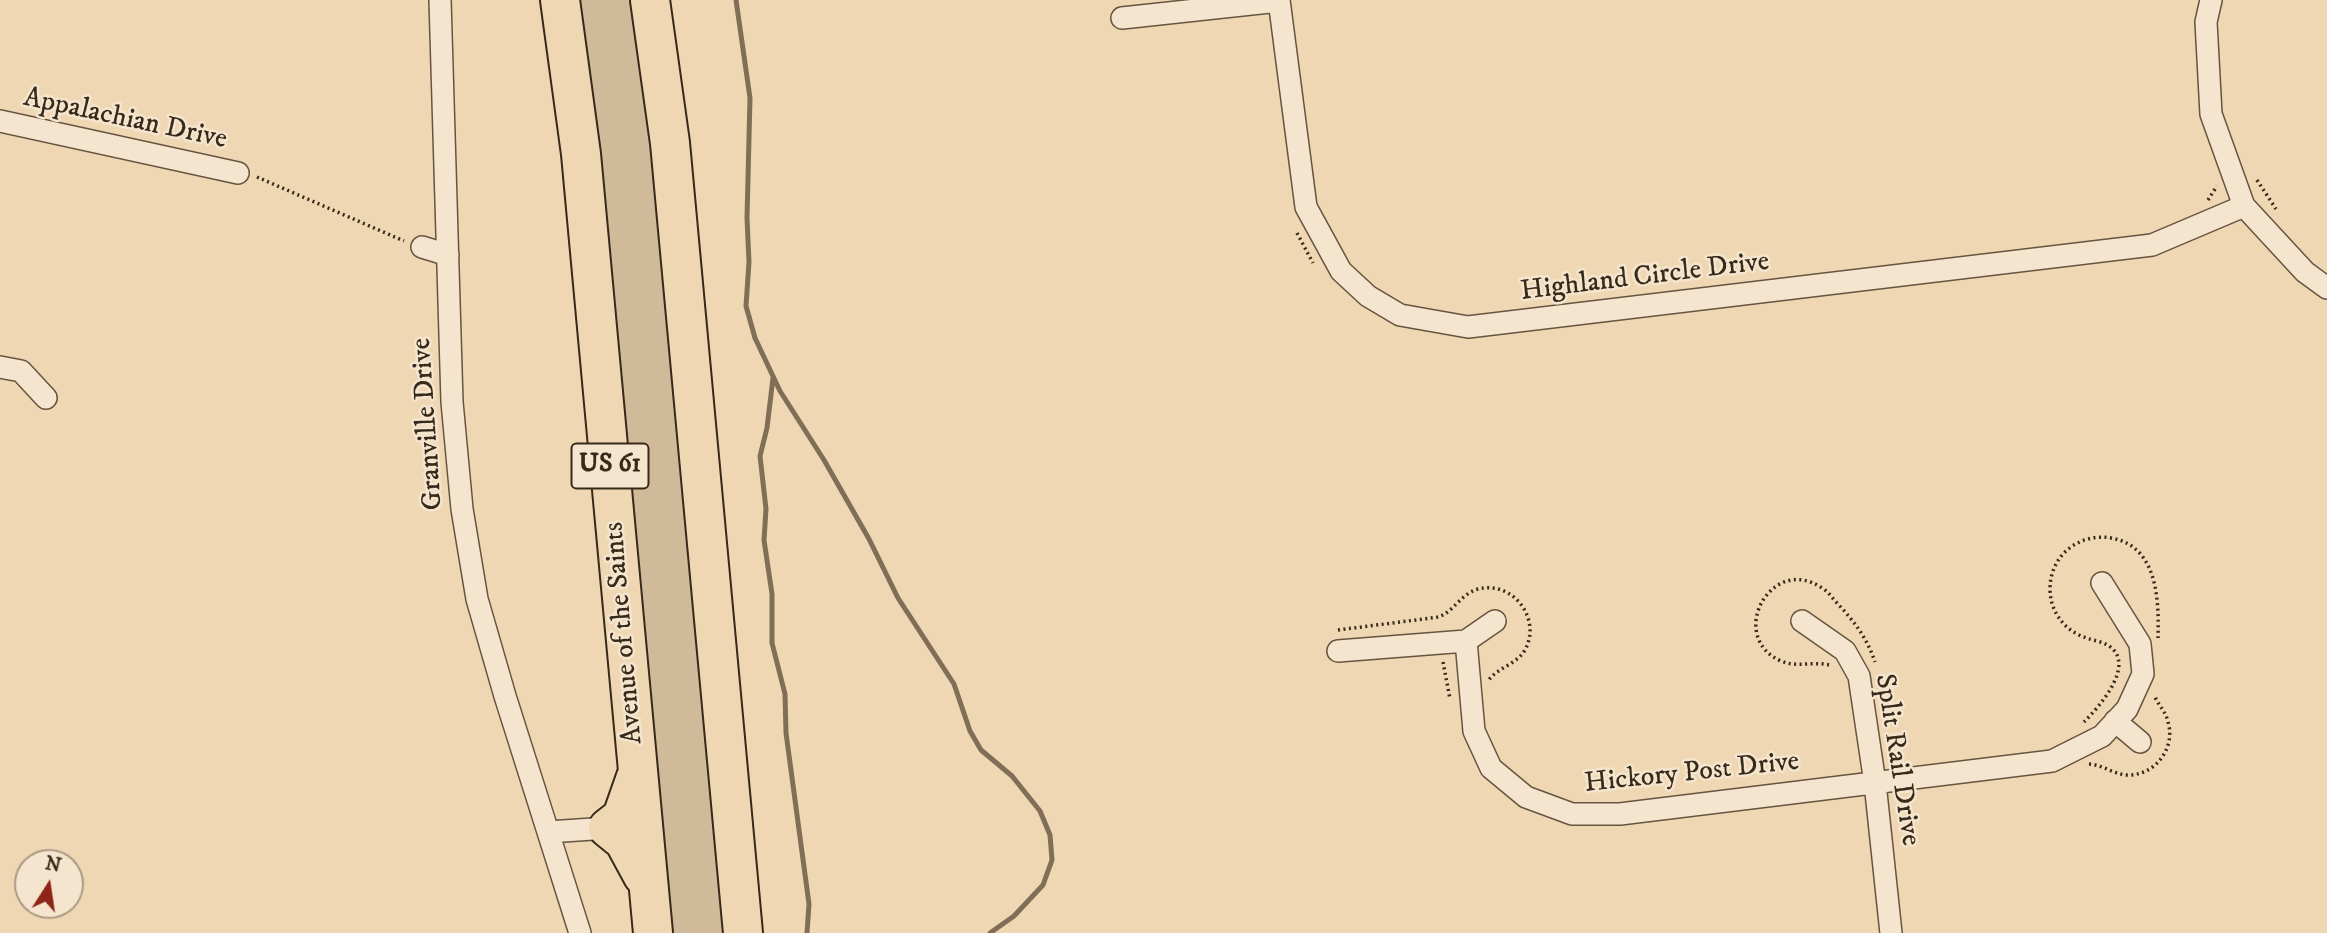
<!DOCTYPE html>
<style>
body{margin:0}
#map{position:relative;width:2327px;height:933px;overflow:hidden;background:#efd7b3;font-family:"IM FELL DW Pica",serif}
canvas{display:block}
.north{position:absolute;left:14px;top:849px;width:70px;height:70px;box-sizing:border-box;background:#f5e5ce;border:2px solid #a99a86;border-radius:50%;rotate:12deg;font-size:19px;font-weight:700;line-height:28px;text-align:center;color:#372a1a}
.north::after{content:'';display:block;margin:auto;width:24px;height:32px;background:#8f2418;clip-path:polygon(50% 0,100% 100%,50% 72%,0 100%)}
</style>
<div id="map">
<canvas width="2327" height="933"></canvas>
<div class="north">N</div>
</div>
<script>
const context = document.querySelector('canvas').getContext('2d');
context.lineJoin = 'round';
function paint(path, color) { context.fillStyle = color; context.fill(path, 'evenodd'); }
function trace(path, color, width, dash) { context.strokeStyle = color; context.lineWidth = width; context.lineCap = dash ? 'butt' : 'round'; context.setLineDash(dash || []); context.stroke(path); }
function write(font, color, halo, rows, align = 'center') {
  context.font = font + ' "IM FELL DW Pica",serif'; context.lineWidth = 5; context.setLineDash([]); context.textBaseline = 'middle'; context.strokeStyle = halo; context.fillStyle = color; for (const [text, x, y, turn = 0] of rows) {
    context.save(); context.translate(x, y); context.rotate((+turn || 0) * Math.PI / 180); context.textAlign = isNaN(turn) ? turn : align; if (halo) context.strokeText(text, 0, 0); context.fillText(text, 0, 0); context.restore();
  }
}
const green = new Path2D(`
 M572,0H639L730,933H667Z`);
const stream = new Path2D(`
 M736,0L750,98L747,218L749,262L746,306L755,338L780,391L824,460L869,539L898,598L954,684L970,731L981,750L1012,776L1040,811L1050,835L1052,860L1043,885L1014,916L990,933
 M773,378L767,428L760,456L766,509L764,540L772,594V643L785,694L786,733L809,904L807,933`);
const path = new Path2D(`
 M257,177L404,241
 M2257,180L2276,209
 M2208,200L2217,186
 M1297,233L1313,263
 M1338,630L1439,617C1455,610 1461,594 1478,589C1513,580 1542,619 1525,650C1516,665 1498,667 1488,681
 M1443,662L1450,699
 M1829,665C1813,661 1797,668 1781,661C1726,637 1771,553 1822,588C1829,592 1832,598 1837,603C1854,621 1867,638 1875,662
 M2084,722C2098,708 2137,665 2109,646C2102,641 2093,641 2084,637C2064,630 2050,611 2050,589C2050,574 2056,560 2066,551C2078,540 2095,535 2111,538C2158,546 2159,600 2158,638
 M2089,764C2103,765 2113,774 2127,775C2155,776 2176,748 2168,722C2166,712 2159,706 2155,697`);
const street = new Path2D(`
 M440,0L452,402L462,509L477,599L505,696L580,933
 M1279,0L1306,207L1341,271L1368,296L1400,315L1468,327L2152,245L2244,206
 M2211,0L2206,22L2211,114L2244,206L2305,272L2327,288
 M1122,18L1279,1
 M0,121L238,173
 M422,247L448,255
 M0,367L21,371L46,398
 M1802,621L1845,651L1859,676L1875,783L1891,933
 M1466,641L1495,621
 M1338,651L1466,641L1474,731L1491,768L1526,797L1572,814H1620L2052,761L2102,736L2127,709L2143,674L2140,644L2102,583
 M2115,721L2140,742
 M548,832L608,828`);
const highway = new Path2D(`
 M560,0L581,154L653,933
 M650,0L670,143L743,933
 M636,777L622,817L608,828L624,841L643,876`);
const shields = [
 [610,466,77]
];
const shieldNames = [
 ["US 61",610,466]
];
const streetNames = [
 ["Appalachian Drive",125,120,12],
 ["Highland Circle Drive",1645,278,-7],
 ["Granville Drive",429,424,-94],
 ["Avenue of the Saints",625,633,-95],
 ["Split Rail Drive",1896,760,81],
 ["Hickory Post Drive",1692,774,-6]
];
paint(green, '#d0ba99');
trace(stream, '#806e57', 5);
trace(street, '#655540', 24);
trace(highway, '#372a1a', 42);
trace(path, '#372a1a', 3.5, [2, 3.5]);
trace(street, '#f5e5ce', 21);
trace(highway, '#efd7b3', 38);
for (const [x, y, w] of shields) { const box = new Path2D(); box.roundRect(x - w / 2, y - 22.5, w, 45, 5); context.fillStyle = '#f5e5ce'; context.fill(box); trace(box, '#372a1a', 2); }
write('bold 26px', '#372a1a', null, shieldNames);
write('28px', '#372a1a', '#f5e5ce', streetNames);
</script>
